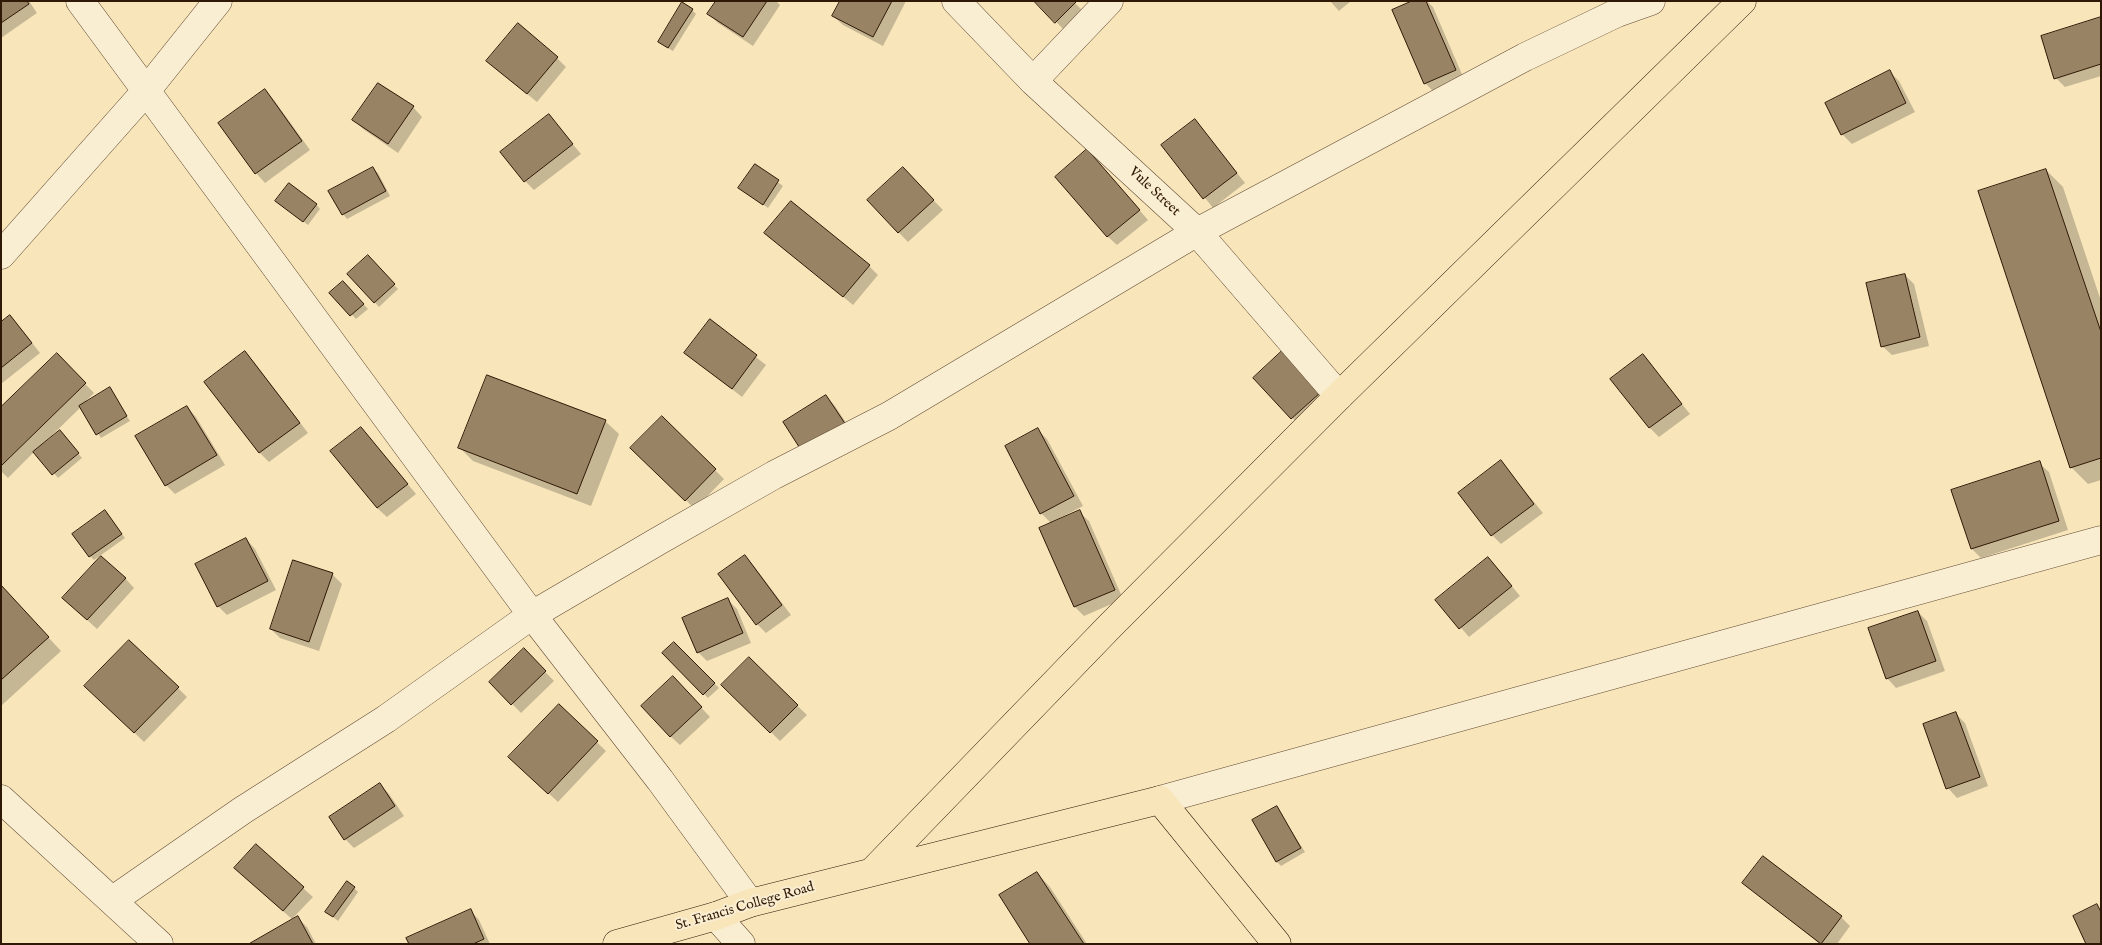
<!DOCTYPE html>
<style>
body{margin:0}
#map{position:relative;width:2102px;height:945px;overflow:hidden;background:#f8e5ba;font-family:"IM FELL English",serif}
canvas{display:block}
.frame{position:absolute;inset:0;border:2px solid #2f1806;pointer-events:none}
</style>
<div id="map">
<canvas width="2102" height="945"></canvas>
<div class="frame"></div>
</div>
<script>
const context = document.querySelector('canvas').getContext('2d');
context.lineJoin = 'round';
function paint(path, color) { context.fillStyle = color; context.fill(path, 'evenodd'); }
function trace(path, color, width, dash) { context.strokeStyle = color; context.lineWidth = width; context.lineCap = dash ? 'butt' : 'round'; context.setLineDash(dash || []); context.stroke(path); }
function write(font, color, halo, rows, align = 'center') {
  context.font = font + ' "IM FELL English",serif'; context.lineWidth = 4; context.setLineDash([]); context.textBaseline = 'middle'; context.strokeStyle = halo; context.fillStyle = color; for (const [text, x, y, turn = 0] of rows) {
    context.save(); context.translate(x, y); context.rotate((+turn || 0) * Math.PI / 180); context.textAlign = isNaN(turn) ? turn : align; if (halo) context.strokeText(text, 0, 0); context.fillText(text, 0, 0); context.restore();
  }
}
const shadow = new Path2D(`
 M1,1H29L37,13L1,38Z
 M717,1H776L780,5L753,46L718,23L709,14Z
 M841,1H906L883,46L843,25L833,16Z
 M1036,1H1073L1084,12L1065,31Z
 M1330,1H1351L1339,11Z
 M1416,1H1427L1433,7L1464,79L1434,92L1425,83Z
 M692,10L696,14L673,51L664,46L660,41Z
 M2101,18V76L2065,87L2056,78Z
 M557,58L566,67L537,102L497,70Z
 M1890,72L1899,81L1915,112L1852,144L1842,134L1827,103Z
 M265,91L274,100L310,150L265,183L256,173L220,123Z
 M413,107L422,117L398,153L363,129L354,120Z
 M549,116L581,154L534,190L525,181Z
 M1195,120L1245,183L1213,208L1163,145Z
 M1087,150L1148,220L1117,245L1107,236Z
 M755,166L783,186L768,208L740,188Z
 M373,168L378,173L390,196L347,219L343,214Z
 M903,169L943,210L908,242L868,201Z
 M2046,170L2063,187L2101,301V480L2088,484L2071,467Z
 M276,201L316,204L320,209L308,225Z
 M766,233L869,266L878,275L853,305Z
 M368,257L398,289L379,307L349,274Z
 M1905,275L1914,284L1929,346L1892,355L1882,346Z
 M343,282L368,309L356,319L331,293Z
 M710,321L766,365L742,397L686,353Z
 M1,324L19,326L40,353L1,384Z
 M245,353L254,362L308,433L269,462L260,453L206,382Z
 M1282,353L1329,402L1302,428L1255,378Z
 M57,355L94,393L84,403L110,389L130,421L101,438L81,407L44,443L45,444L64,436L82,458L58,478L35,451L8,478L1,471V409Z
 M1643,356L1690,414L1659,437L1650,428Z
 M826,396L835,406L854,435L813,461Z
 M187,407L196,417L225,465L175,494L166,485Z
 M662,417L724,479L695,509L632,448Z
 M605,421L619,434L591,506L473,461L460,448Z
 M361,428L416,494L387,517L377,508Z
 M1038,430L1047,439L1083,506L1054,521L1055,523L1079,512L1089,521L1123,599L1084,616L1075,607L1040,529L1052,524L1041,513Z
 M1501,462L1543,513L1501,544L1492,535Z
 M2039,463L2049,472L2068,530L1981,558L1972,549L1953,490Z
 M105,512L125,538L94,560L90,556Z
 M246,539L255,549L276,590L227,615L218,606Z
 M745,557L754,566L791,615L766,633L757,624Z
 M1497,568L1520,596L1469,637L1437,600Z
 M332,574L342,584L319,651L280,638L271,629Z
 M125,578L134,588L97,629L73,607Z
 M1,586L61,651L1,706Z
 M728,600L737,609L751,643L707,661L698,652Z
 M1918,612L1927,621L1945,671L1896,688L1887,678Z
 M674,643L719,688L708,698L664,653Z
 M524,650L554,681L521,713L491,682Z
 M749,659L807,715L780,741L723,685Z
 M682,687L710,717L680,745L670,736Z
 M178,688L187,697L144,742L95,695Z
 M559,706L606,751L558,802L519,766Z
 M1955,713L1965,723L1988,786L1957,798L1948,788Z
 M380,784L389,794L404,816L354,848L345,839Z
 M1277,808L1305,852L1281,866L1277,862Z
 M256,846L313,897L292,919L245,878Z
 M1764,857L1841,917L1850,926L1837,944H1820L1744,883Z
 M1037,873L1050,887L1087,944H1032Z
 M354,888L358,892L338,921L327,912Z
 M470,910L479,920L490,944H410Z
 M298,918L307,927L316,944H251Z`);
const building = new Path2D(`
 M1,1H27L29,4L1,23Z
 M716,1H767L743,37L707,14Z
 M840,1H892L873,37L832,16Z
 M1034,1H1075L1076,2L1055,23Z
 M1412,1H1426L1456,70L1424,84L1392,10Z
 M682,2L693,9L668,48L658,42Z
 M2101,17V64L2054,79L2041,36Z
 M518,23L558,57L527,94L486,61Z
 M1890,70L1906,103L1841,135L1825,103Z
 M378,83L414,106L388,144L352,120Z
 M265,89L302,141L255,174L218,123Z
 M549,114L573,144L524,182L500,152Z
 M1195,119L1237,173L1203,199L1161,145Z
 M1087,149L1140,210L1107,237L1055,177Z
 M755,164L779,180L763,205L738,188Z
 M373,167L386,191L342,215L328,191Z
 M903,167L934,200L898,233L867,200Z
 M2046,169L2101,332V458L2070,468L1978,191Z
 M289,183L317,204L303,222L275,201Z
 M791,201L870,265L843,297L764,233Z
 M368,255L395,284L374,303L347,274Z
 M1905,274L1920,337L1881,347L1866,283Z
 M343,281L364,304L350,316L329,293Z
 M10,315L32,343L1,368V322Z
 M710,319L757,355L732,389L684,353Z
 M245,351L300,423L259,453L204,382Z
 M1282,351L1321,392L1291,419L1253,378Z
 M57,353L86,383L1,466V407Z
 M1643,354L1682,404L1649,428L1610,379Z
 M487,375L606,420L577,494L458,448Z
 M110,387L127,416L96,435L79,406Z
 M826,395L846,425L803,453L783,422Z
 M187,406L217,455L165,486L135,436Z
 M662,416L716,469L685,501L630,448Z
 M361,427L408,484L377,508L330,451Z
 M1038,428L1074,496L1040,514L1005,446Z
 M60,430L79,453L52,475L33,452Z
 M1501,460L1534,504L1491,536L1458,493Z
 M2040,461L2059,521L1971,549L1951,490Z
 M105,510L122,534L89,557L72,534Z
 M1080,510L1115,590L1074,607L1039,528Z
 M246,538L268,581L217,607L195,564Z
 M745,555L782,605L756,625L718,574Z
 M101,556L126,578L87,620L62,598Z
 M1488,557L1512,586L1459,629L1435,600Z
 M293,560L333,573L309,642L270,629Z
 M1,585L49,637L1,680Z
 M728,598L743,633L697,653L682,618Z
 M1918,611L1936,661L1886,679L1868,628Z
 M129,640L179,687L134,733L84,686Z
 M674,642L715,683L703,695L662,653Z
 M524,648L546,671L511,705L489,682Z
 M749,657L798,705L770,733L721,685Z
 M673,676L702,707L670,737L641,706Z
 M559,704L598,741L548,794L508,757Z
 M1956,712L1980,777L1946,789L1923,724Z
 M380,783L395,806L344,840L329,817Z
 M1277,806L1301,848L1276,862L1252,820Z
 M256,844L304,887L283,911L234,868Z
 M1763,856L1842,916L1821,944L1742,883Z
 M1037,872L1084,944H1030L999,895Z
 M347,881L355,887L333,917L325,912Z
 M2097,904L2101,912V944H2086L2073,916Z
 M471,909L484,939L473,944H409L406,938Z
 M298,916L313,944H249Z`);
const minor = new Path2D(`
 M80,1L532,615L660,780L750,903
 M956,1L1033,81L1197,232L1339,396
 M1033,81L1109,1
 M1,255L146,91L218,1
 M1,799L159,944
 M1160,800L2101,540
 M113,900L243,810L386,719L532,615L660,540L774,475L889,416L1197,232L1525,57L1617,13L1651,1
 M716,916L741,944`);
const major = new Path2D(`
 M873,871L1110,626L1339,396L1742,1
 M617,944L716,916L750,903L1160,800L1277,944`);
const streetNames = [
 ["Vule Street",1154,192,43],
 ["St. Francis College Road",745,907,-16]
];
paint(shadow, '#0003');
paint(building, '#988364');
trace(building, '#2f1806', 1);
trace(minor, '#614b33', 29);
trace(major, '#2f1806', 29);
trace(minor, '#faeed2', 28);
trace(major, '#f8e5ba', 28);
write('14px', '#2f1806', '#faeed2', streetNames);
</script>
